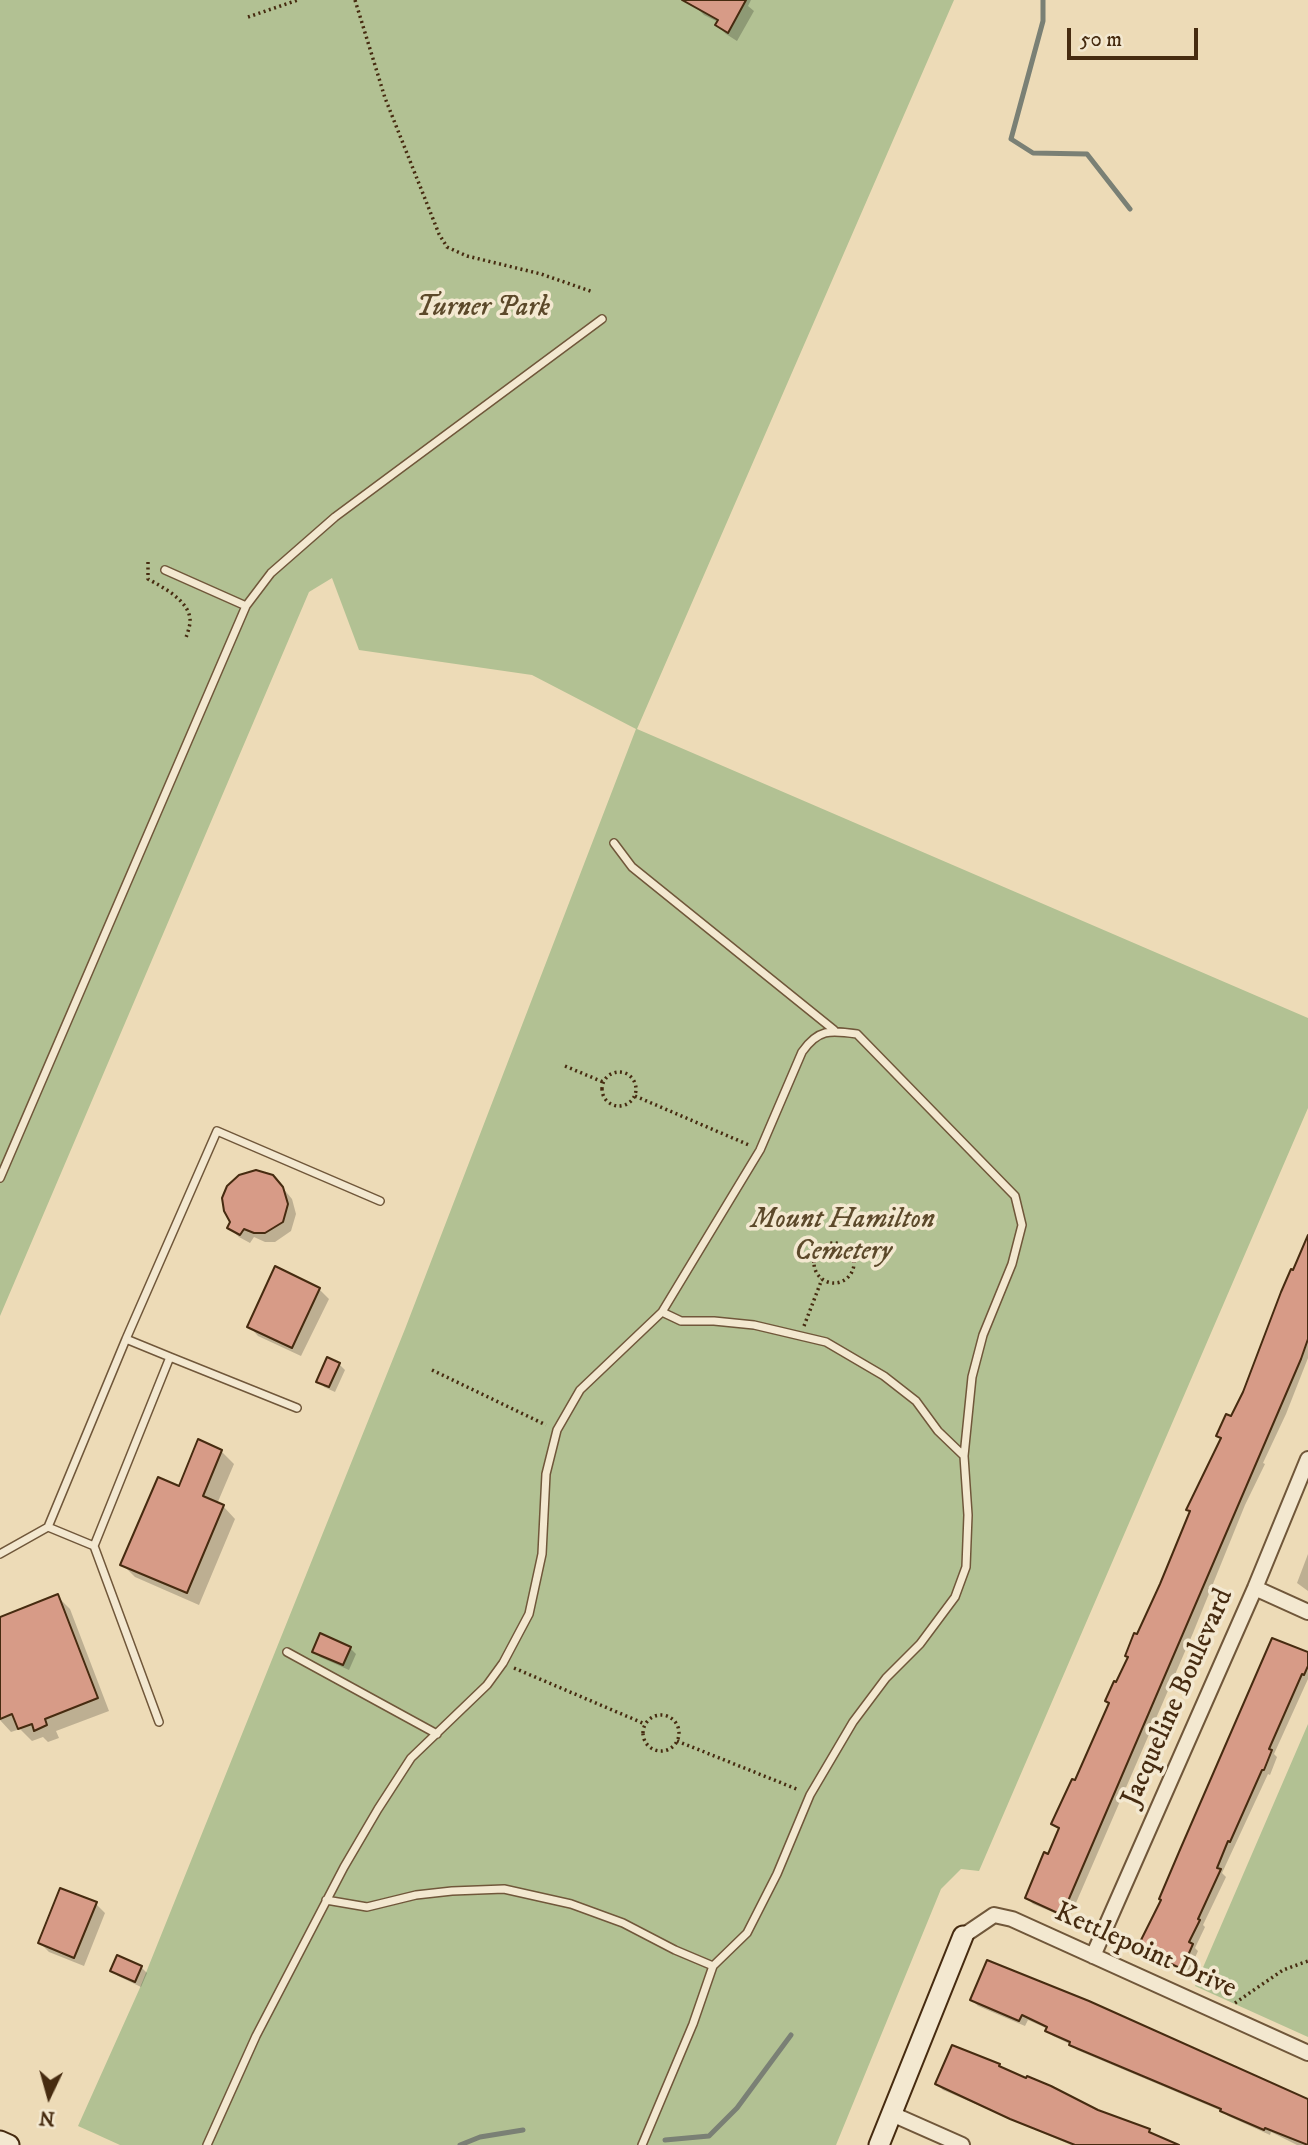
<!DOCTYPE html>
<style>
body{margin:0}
#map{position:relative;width:1308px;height:2145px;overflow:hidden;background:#eddbb7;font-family:"IM FELL DW Pica",serif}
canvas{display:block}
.north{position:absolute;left:14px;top:2061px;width:70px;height:70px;-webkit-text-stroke:5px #f3e8d0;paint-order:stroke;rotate:185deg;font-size:19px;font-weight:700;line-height:28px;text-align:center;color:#462b10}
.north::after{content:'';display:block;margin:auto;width:24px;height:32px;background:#462b10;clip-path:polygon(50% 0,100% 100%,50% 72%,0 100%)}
.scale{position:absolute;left:1067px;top:28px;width:131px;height:32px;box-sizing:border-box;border:4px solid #462b10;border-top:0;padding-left:9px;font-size:21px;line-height:24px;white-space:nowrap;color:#462b10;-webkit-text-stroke:5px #f3e8d0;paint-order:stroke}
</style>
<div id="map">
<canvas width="1308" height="2145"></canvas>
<div class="north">N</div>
<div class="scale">50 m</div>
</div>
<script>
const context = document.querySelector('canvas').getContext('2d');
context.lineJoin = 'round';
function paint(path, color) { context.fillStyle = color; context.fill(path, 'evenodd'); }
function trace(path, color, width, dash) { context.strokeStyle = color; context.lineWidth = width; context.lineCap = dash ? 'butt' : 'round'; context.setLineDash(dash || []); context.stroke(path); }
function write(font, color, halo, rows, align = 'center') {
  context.font = font + ' "IM FELL DW Pica",serif'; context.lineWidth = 7; context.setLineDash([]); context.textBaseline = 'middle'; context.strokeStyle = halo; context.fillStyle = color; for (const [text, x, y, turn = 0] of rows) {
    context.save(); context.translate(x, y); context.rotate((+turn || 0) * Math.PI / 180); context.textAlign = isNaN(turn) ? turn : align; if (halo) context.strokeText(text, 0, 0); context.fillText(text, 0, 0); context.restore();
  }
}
const green = new Path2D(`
 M0,0H954L637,729L1308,1018V1108L979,1871L961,1869L941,1889L836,2145H120L78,2126L139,1990L405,1329L636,729L532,675L359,650L332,578L309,592L0,1316Z
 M1308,1724V2037L1195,1986Z`);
const shadow = new Path2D(`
 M697,0H751L748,6L754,11L737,41L726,34L717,25L718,22L704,15L694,5Z
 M282,1187L292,1199L296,1214L291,1231L275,1242H265L254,1237L250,1243L239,1237L229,1228Z
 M1308,1241V1358L1286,1414L1263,1463L1265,1464L1245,1505L1193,1633L1069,1919L1033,1904L1027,1898L1060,1830L1054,1824L1076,1782L1222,1440L1218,1436L1232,1418L1244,1393Z
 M276,1269L319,1289L329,1299L301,1356L258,1336L249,1326Z
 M339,1364L345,1370L335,1392L324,1387L319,1381Z
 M221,1451L234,1464L217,1504L223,1506L235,1519L199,1605L135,1577L123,1565Z
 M1308,1554V1591L1297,1583Z
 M57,1596L70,1609L109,1711L56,1731L59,1738L48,1742L43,1737L32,1741L20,1729L11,1732L0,1720V1619Z
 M350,1648L356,1654L349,1670L320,1657L315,1651Z
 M1308,1654V1679L1274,1754L1277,1757L1270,1775L1268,1774L1222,1873L1226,1877L1203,1925L1205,1927L1195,1948L1198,1951L1188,1973L1145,1954L1139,1948Z
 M96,1904L105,1913L84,1966L49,1952L40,1943Z
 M141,1967L147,1973L141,1987L118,1976L112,1970Z
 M972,2000L1308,2101V2145H1297L1271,2132L1270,2135L1228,2116L1224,2112L1077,2050L1072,2045L1053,2036L1048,2029L1028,2020L1025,2026L978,2006Z
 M999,2066L1003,2070L1175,2145H1071L943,2090L937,2084Z`);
const stream = new Path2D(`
 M1043,0V21L1011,139L1033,153L1087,154L1130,209
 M665,2140L709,2136L737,2108L791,2035
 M460,2145L480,2137L523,2130`);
const building = new Path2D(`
 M682,0H746L728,33L715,25L718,20Z
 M256,1170L273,1175L283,1187L288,1204L283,1222L265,1233H254L244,1229L240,1235L227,1228L230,1222L224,1211L222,1198L227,1186L239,1175Z
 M1308,1235V1339L1301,1359L1062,1915L1025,1898L1044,1852L1048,1854L1059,1828L1051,1824L1072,1779L1075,1780L1109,1703L1105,1701L1114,1681L1116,1682L1128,1657L1125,1656L1134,1633L1137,1634L1160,1584L1190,1511L1186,1510L1221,1438L1216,1436L1226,1414L1231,1416L1243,1392L1281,1292L1291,1269L1293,1270Z
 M275,1266L320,1288L292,1348L247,1327Z
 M327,1357L340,1363L329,1387L316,1382Z
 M198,1439L222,1450L203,1496L224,1505L187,1593L120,1565L158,1477L179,1486Z
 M58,1594L98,1698L45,1719L47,1725L34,1731L32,1724L18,1729L12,1714L0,1719V1617Z
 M320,1633L351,1647L343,1665L312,1652Z
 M1272,1638L1308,1652V1666L1304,1675L1302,1674L1269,1749L1272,1750L1264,1770H1262L1230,1842L1228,1841L1217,1868L1221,1869L1198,1919L1200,1920L1189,1942L1193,1944L1182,1969L1137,1948L1161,1900L1159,1899L1179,1852Z
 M60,1888L97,1902L74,1958L38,1943Z
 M117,1955L142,1966L135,1982L110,1971Z
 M987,1960L1089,2001L1308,2099V2145L1265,2128L1264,2130L1220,2111L1221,2109L1069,2045L1070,2042L1045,2031L1047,2027L1022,2015L1019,2021L970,2000Z
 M952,2045L1000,2064L999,2066L1026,2078L1027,2076L1051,2086L1098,2110L1150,2129L1149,2132L1179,2145H1075L1010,2119L935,2084Z`);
const path = new Path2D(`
 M355,0L385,98L439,234L447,247L467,256L541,274L593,292
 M248,17L298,0
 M148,562V579C164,588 192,602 190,623C189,629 187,635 185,640
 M565,1066L603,1082
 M602 1089a17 17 0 1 1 34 0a17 17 0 1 1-34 0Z
 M635,1096L749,1145
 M814 1263a20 20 0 1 1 40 0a20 20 0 1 1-40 0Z
 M804,1326L822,1279
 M432,1370L546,1425
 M514,1668L645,1724
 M643 1733a18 18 0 1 1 36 0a18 18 0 1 1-36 0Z
 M677,1741L799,1790
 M1235,2003L1283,1970L1308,1961`);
const lane = new Path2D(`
 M165,570L246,606
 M614,843L632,867L834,1030
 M0,1178L246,606L271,573L335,517L602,319
 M662,1312L760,1150L802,1052C818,1029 830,1030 857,1034L1015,1196L1022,1225L1012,1264L983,1335L972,1377L964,1456
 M126,1339L217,1131L380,1201
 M94,1546L48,1527L126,1339L170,1357
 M0,1554L48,1527
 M287,1652L437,1734
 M159,1722L94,1546L170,1357L297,1408
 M207,2145L256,2036L344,1867L378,1809L411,1758L487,1685L503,1663L529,1614L542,1554L546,1474L557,1430L580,1390L662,1312L681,1321H714L754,1325L826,1342L884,1376L916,1401L938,1431L964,1456L968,1515L966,1567L955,1597L920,1644L886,1678L853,1722L810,1795L777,1874L747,1933L713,1966L675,1950L623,1923L571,1904L504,1889L452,1891L416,1895L367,1907L326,1900
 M642,2145L693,2024L713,1966`);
const street = new Path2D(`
 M1255,1588L1308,1612
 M963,1936L994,1915L1012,1919L1308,2053
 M1093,1956L1255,1588L1308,1459
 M892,2114L962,2145`);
const secondary = new Path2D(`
 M0,2141L9,2145
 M879,2145L963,1936`);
const parkNames = [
 ["Turner Park",483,309],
 ["Mount Hamilton",843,1221],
 ["Cemetery",843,1253]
];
const streetNames = [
 ["Jacqueline Boulevard",1179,1698,-66],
 ["Kettlepoint Drive",1145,1952,24]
];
paint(green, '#b2c193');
paint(shadow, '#0003');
trace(stream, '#7a8075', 5);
paint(building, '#d79b87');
trace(building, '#462b10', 2);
trace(lane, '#70573a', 10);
trace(street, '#70573a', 18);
trace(secondary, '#462b10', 23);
trace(path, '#462b10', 3.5, [2, 3.5]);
trace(lane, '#f3e8d0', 7);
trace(street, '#f3e8d0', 14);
trace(secondary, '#f3e8d0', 19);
write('italic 28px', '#5c492a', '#f3e8d0', parkNames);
write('28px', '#462b10', '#f3e8d0', streetNames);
</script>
